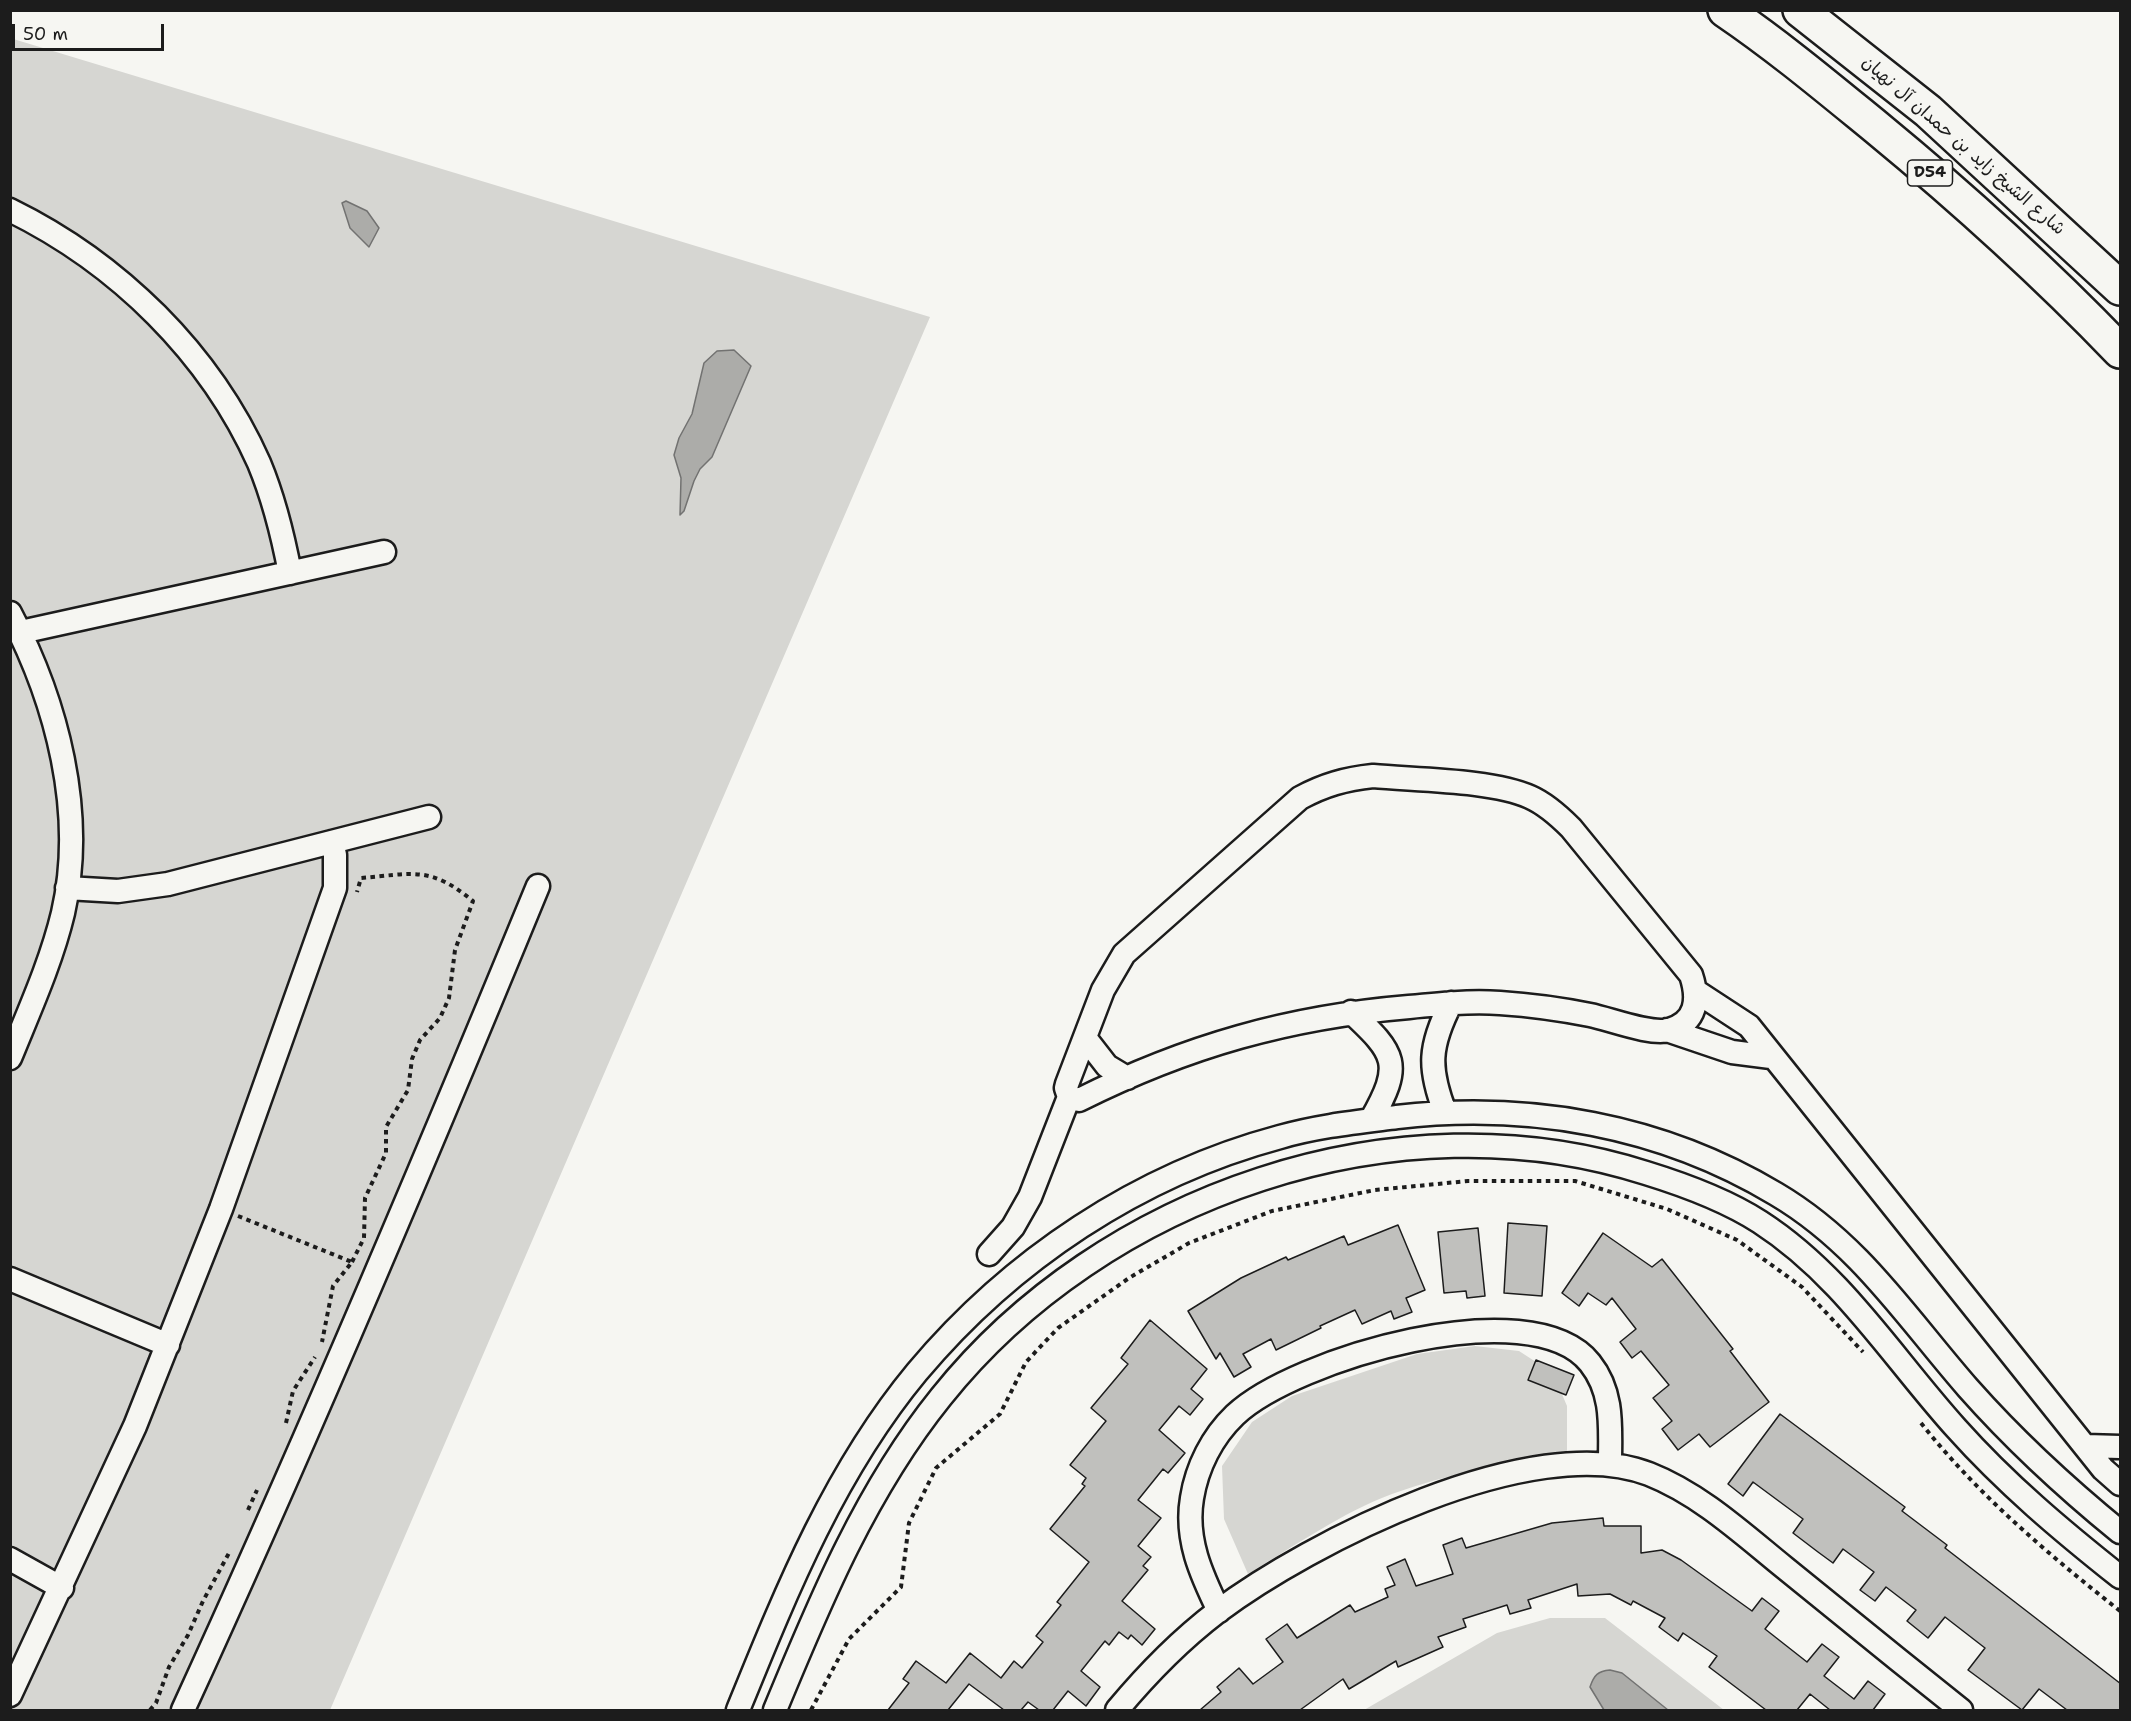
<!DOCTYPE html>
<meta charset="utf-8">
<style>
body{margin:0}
#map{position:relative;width:2131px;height:1721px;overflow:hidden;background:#f6f6f2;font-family:"Shantell Sans",sans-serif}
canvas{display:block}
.frame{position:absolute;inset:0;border:12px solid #1c1c1c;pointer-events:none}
.scale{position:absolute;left:12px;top:24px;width:152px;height:27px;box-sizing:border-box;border:3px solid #1c1c1c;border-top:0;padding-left:8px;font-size:18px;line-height:21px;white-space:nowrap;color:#1c1c1c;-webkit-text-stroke:4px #f6f6f2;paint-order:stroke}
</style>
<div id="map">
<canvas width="2131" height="1721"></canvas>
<div class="frame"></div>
<div class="scale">50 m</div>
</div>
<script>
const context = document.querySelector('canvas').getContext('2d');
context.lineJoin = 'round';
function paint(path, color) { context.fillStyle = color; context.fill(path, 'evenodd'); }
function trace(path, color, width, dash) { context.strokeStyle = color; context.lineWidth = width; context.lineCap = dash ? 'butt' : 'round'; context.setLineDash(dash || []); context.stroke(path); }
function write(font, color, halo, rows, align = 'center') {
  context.font = font + ' "Shantell Sans","Playpen Sans Arabic",sans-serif'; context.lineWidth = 4.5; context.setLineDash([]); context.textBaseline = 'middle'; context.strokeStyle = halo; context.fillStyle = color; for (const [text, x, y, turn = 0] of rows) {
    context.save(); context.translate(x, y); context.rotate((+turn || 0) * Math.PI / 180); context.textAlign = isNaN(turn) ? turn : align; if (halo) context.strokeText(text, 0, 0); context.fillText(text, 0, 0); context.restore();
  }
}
const green = new Path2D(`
 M10,38L930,317L330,1710H11Z
 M1475,1346L1519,1351L1553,1373L1567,1406V1456C1507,1464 1449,1473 1392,1494C1345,1511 1291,1548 1248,1574L1224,1519L1222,1466L1252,1422L1292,1396L1417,1354Z
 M1550,1618H1605L1724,1710H1364L1497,1633Z`);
const water = new Path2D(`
 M346,201L367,211L379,228L369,247L350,228L342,203Z
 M734,350L751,366L712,457L700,469L694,481L684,511L680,515L681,478L674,455L679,438L692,414L704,363L717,351Z
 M1610,1670L1622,1673L1668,1710H1604L1590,1687C1594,1675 1598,1671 1610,1670Z`);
const building = new Path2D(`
 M1508,1223L1547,1226L1542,1296L1504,1293Z
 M1398,1225L1425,1290L1406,1298L1412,1312L1394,1319L1391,1311L1362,1324L1355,1310L1320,1326L1321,1328L1276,1350L1271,1339L1243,1354L1251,1367L1234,1377L1220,1353L1216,1359L1188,1311L1241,1278L1286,1257L1288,1260L1344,1236L1348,1245Z
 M1478,1228L1485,1296L1467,1298L1466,1291L1444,1293L1438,1232Z
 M1603,1233L1652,1267L1662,1259L1733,1349L1730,1351L1769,1402L1710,1447L1699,1434L1678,1450L1662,1429L1672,1421L1653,1398L1669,1385L1641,1351L1632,1358L1620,1342L1636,1329L1612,1298L1606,1305L1588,1293L1579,1306L1562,1293Z
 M1150,1320L1207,1369L1191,1389L1203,1399L1190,1415L1179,1406L1159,1430L1185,1453L1168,1473L1163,1469L1138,1500L1161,1518L1138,1546L1151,1557L1143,1566L1148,1570L1122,1601L1155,1629L1142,1645L1131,1635L1128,1639L1119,1632L1109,1645L1105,1641L1081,1671L1100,1687L1086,1706L1068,1691L1053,1710H1039L1028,1702L1021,1710H1004L969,1684L948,1710H888L909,1683L903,1679L916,1661L946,1683L970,1653L1001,1678L1014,1661L1022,1668L1043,1642L1036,1636L1061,1605L1057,1602L1089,1562L1050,1529L1085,1486L1082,1484L1086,1478L1070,1465L1106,1421L1091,1408L1128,1364L1121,1358Z
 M1536,1360L1574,1375L1566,1395L1528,1380Z
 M1780,1414L1905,1507L1902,1511L1947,1545L1945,1548L2121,1684V1710H2067L2039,1689L2022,1710L1968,1670L1985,1648L1945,1617L1928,1638L1907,1621L1916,1610L1886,1587L1875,1601L1860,1590L1874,1572L1843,1549L1833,1563L1818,1552L1793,1533L1803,1519L1753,1482L1743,1496L1728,1484Z
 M1603,1518L1604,1526H1641V1553L1662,1550L1681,1560L1752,1611L1762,1598L1779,1611L1765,1629L1807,1662L1822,1644L1839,1657L1824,1676L1854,1699L1868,1681L1885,1694L1873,1710H1830L1810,1694L1797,1710H1766L1709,1667L1717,1656L1683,1633L1678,1641L1659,1627L1665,1618L1633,1601L1631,1605L1610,1594L1578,1596L1577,1584L1528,1600L1531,1608L1510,1614L1507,1605L1463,1619L1466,1627L1438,1637L1443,1647L1398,1667L1396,1661L1349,1689L1343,1679L1300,1710H1200L1221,1692L1217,1687L1239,1668L1253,1684L1283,1662L1266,1639L1287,1624L1297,1638L1350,1605L1355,1612L1388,1597L1385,1589L1395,1585L1387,1567L1405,1559L1416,1586L1453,1574L1443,1545L1462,1538L1466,1548L1552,1523Z`);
const path = new Path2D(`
 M238,1216L352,1262L333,1286L322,1342
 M352,1262L364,1238L365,1198L386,1153V1127L408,1090L412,1059L420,1040L440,1018L449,998L455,950L473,901C429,865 413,874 361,878L357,892
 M286,1423L293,1391L315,1357
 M1921,1423C1978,1495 2048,1554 2120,1611
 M248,1510L257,1490
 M150,1710L156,1703L169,1667L188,1635L203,1601L229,1553
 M811,1710L849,1639L901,1587L909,1523L936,1468L1000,1414L1026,1362L1058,1328L1129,1278L1189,1243L1272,1211L1375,1190L1468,1181H1575L1667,1209L1737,1240L1802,1287L1863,1352`);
const minor = new Path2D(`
 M10,210C118,263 210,353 259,463C274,499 283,536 290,573
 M10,613C57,702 86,813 63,913C51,963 29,1011 10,1058
 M21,632L384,552
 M1373,776C1416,780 1493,780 1530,797C1546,804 1559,816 1571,828L1691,975C1699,999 1697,1022 1669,1030C1650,1035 1610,1019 1590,1015C1560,1009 1530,1005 1500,1003C1469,1001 1439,1004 1409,1007C1289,1017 1187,1046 1079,1100L1069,1097L1066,1088L1067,1084L1103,990L1124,954L1300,798C1324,785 1345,779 1373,776Z
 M67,888L118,891L168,884L429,817
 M1697,992L1749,1026L2103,1469L2120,1484
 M1351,1012C1396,1054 1403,1064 1371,1120
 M1667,1030L1732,1052L1771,1057
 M1086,1039L1107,1066L1127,1078
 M1445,1112C1428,1068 1429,1046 1451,1003
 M989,1254L1013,1227L1030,1197L1069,1097
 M10,1279L168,1345
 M2086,1446L2120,1447
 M10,1559L62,1588
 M1219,1611C1201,1574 1185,1539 1192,1498C1197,1467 1212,1437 1235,1415C1294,1359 1531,1289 1590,1363C1614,1393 1610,1428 1610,1463
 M10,1695L135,1426L221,1209L335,888V855L332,842
 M183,1710C308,1438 424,1163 538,886
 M738,1710C786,1592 834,1472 917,1372C1011,1260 1138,1175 1280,1137C1318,1126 1358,1122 1397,1117C1529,1102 1661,1125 1776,1194C1859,1243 1906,1317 1968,1388C2014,1440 2066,1488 2120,1532
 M775,1710C820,1601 866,1490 941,1397C1102,1195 1398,1093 1646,1173C1685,1185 1726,1200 1760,1222C1842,1275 1892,1357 1956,1428C2006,1484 2062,1531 2120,1577
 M1117,1710C1147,1674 1179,1641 1217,1612C1310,1542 1533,1429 1649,1474C1700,1494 1743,1534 1785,1568C1844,1616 1902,1663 1961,1710`);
const highway = new Path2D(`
 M1725,10C1778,46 1827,87 1876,127C1961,197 2044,272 2120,351
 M1800,10L1928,111L2120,288`);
const shields = [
 [1930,173,45]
];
const shieldNames = [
 ["D54",1930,173]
];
const streetNames = [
 ["شارع الشيخ زايد بن حمدان آل نهيان",1963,146,41]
];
paint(green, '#d6d6d2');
paint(water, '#acaca9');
trace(water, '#727271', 1.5);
paint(building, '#c0c0bd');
trace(building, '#1c1c1c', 1.5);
trace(minor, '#1c1c1c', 27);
trace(highway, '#1c1c1c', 38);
trace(path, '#1c1c1c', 4, [4.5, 4.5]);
trace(minor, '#f6f6f2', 22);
trace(highway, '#f6f6f2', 33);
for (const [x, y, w] of shields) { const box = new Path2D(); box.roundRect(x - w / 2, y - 13, w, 26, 4.5); context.fillStyle = '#f6f6f2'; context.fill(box); trace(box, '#1c1c1c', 1.5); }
write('bold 16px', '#1c1c1c', null, shieldNames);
write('18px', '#1c1c1c', '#f6f6f2', streetNames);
</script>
